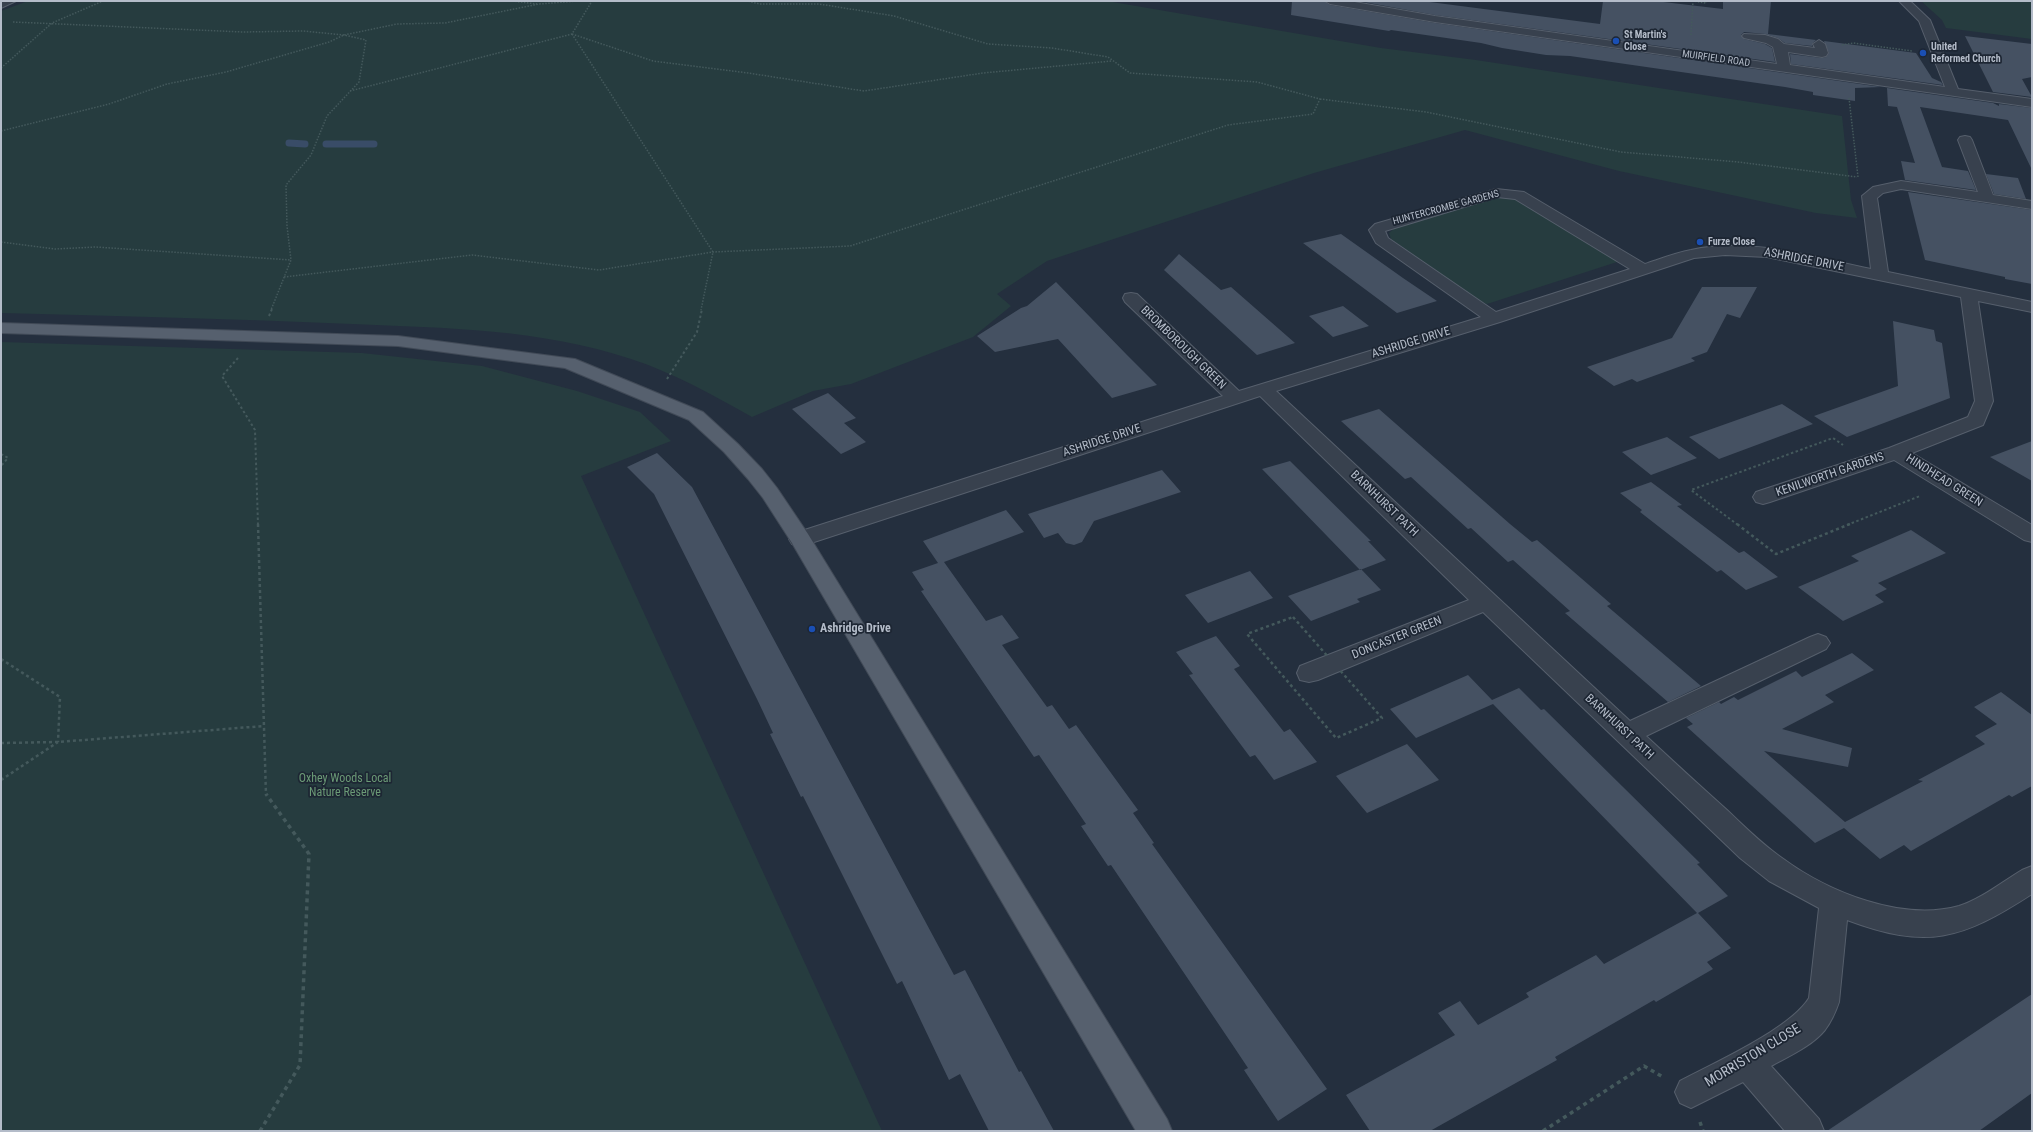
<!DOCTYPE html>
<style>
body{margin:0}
#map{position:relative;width:2033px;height:1132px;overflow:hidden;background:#242f3e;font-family:"Roboto Condensed",sans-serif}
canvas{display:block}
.frame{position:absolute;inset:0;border:2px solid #b4bcc9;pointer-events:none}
</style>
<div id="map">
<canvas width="2033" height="1132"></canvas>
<div class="frame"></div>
</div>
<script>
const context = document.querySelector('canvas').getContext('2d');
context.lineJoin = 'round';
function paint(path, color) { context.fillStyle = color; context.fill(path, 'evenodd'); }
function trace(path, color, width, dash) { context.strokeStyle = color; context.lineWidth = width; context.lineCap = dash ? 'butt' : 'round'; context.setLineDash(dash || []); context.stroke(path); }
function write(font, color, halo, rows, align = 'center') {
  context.font = font + ' "Roboto Condensed",sans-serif'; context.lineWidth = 3.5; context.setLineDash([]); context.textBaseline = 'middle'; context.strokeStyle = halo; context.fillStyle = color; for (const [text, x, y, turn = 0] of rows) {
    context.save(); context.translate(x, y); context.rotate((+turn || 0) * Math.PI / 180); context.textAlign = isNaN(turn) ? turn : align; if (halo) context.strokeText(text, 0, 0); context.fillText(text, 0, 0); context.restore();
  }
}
const green = new Path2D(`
 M28,1H1107L1381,48L1476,60L1842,116L1851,200L1857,218L1816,213L1619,171L1465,130L1314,173L1047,261L997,294L1011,306L973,337L851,384L813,391L752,417C713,395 674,373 631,359C541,329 446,328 352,324C235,319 118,316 1,313V11Z
 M1921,1H2032V39L1946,28L1942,20Z
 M1507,197L1519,200L1615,258L1617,262L1487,304L1478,300L1391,239L1389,233L1396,227L1499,198Z
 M1,342L362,353L482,366L577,391L640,412L671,441L581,476L882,1131H1Z`);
const stream = new Path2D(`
 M289,143L305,144
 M326,144H374`);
const building = new Path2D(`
 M1292,1H1324L1330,5L1435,23L1881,87L1855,88V101L1813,95V92L1785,87L1570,56L1546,55L1502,48L1481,43L1391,30L1389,31L1291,15Z
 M1358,1H1422L1600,24L1603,1H1655L1723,9V1H1771L1768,34L1816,40L1812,44V46L1785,43L1778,38L1765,34L1744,32L1741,35L1744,39L1765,44L1772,48L1775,62L1435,15Z
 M1965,36L2032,44V77L2022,79L2032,97L1993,92Z
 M1824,41L1916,53L1932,78L1941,82L1943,85L1791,64L1790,54L1822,58L1826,57L1829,53Z
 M1887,88L1993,103L1999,106V104L2032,108V170L2008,120L1920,107L1942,167L1968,171L1976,190L1905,180L1901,161L1915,163L1897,107L1888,106Z
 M1986,174L2018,178L2026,199L1994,194Z
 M1908,192L2032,210V284L2005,279V277L1925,260Z
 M1341,234L1403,278L1437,301L1397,313L1303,243Z
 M1179,254L1221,290L1231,287L1295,343L1257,355L1164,270Z
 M1056,282L1127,355L1157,385L1112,398L1058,339L995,352L977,336L1021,308L1027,306Z
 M1702,287H1757L1740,318L1727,314L1707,352L1691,358L1695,361L1637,382L1632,379L1614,386L1587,367L1672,338Z
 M1343,306L1369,326L1333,337L1309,316Z
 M1893,321L1934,330L1936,341L1942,343L1950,398L1847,437L1814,416L1898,386Z
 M828,393L856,418L844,423L866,442L841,454L792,409Z
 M1782,404L1813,424L1719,459L1689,437Z
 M1379,409L1510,524L1532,542L1537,540L1611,604L1607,606L1701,686L1668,702L1565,613L1570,611L1513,560L1508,562L1471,528L1468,529L1411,477L1405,479L1341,421Z
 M1667,437L1697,458L1651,475L1622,452Z
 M2032,441V481L1990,457Z
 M657,453L692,487L954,975L965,970L1019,1072L1021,1071L1054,1131H989L960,1074L949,1080L902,981L897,984L803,796L801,797L770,734L773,733L757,699L654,494L627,467Z
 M1290,461L1371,541H1368L1386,560L1360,570L1262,469Z
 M1162,470L1181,492L1094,521L1082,542L1074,545L1066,543L1058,533L1044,538L1028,514Z
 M1651,482L1682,505L1677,506L1739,553L1744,551L1778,577L1746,590L1721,570L1717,572L1640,512L1642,510L1620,493Z
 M1006,510L1024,532L944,562L986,621L1002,615L1019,638L1002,645L1047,707L1052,705L1069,729L1076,725L1138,810L1133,813L1154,843L1152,844L1327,1089L1278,1121L1244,1070L1248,1068L1232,1044L1111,865L1108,866L1081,826L1086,824L1039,755L1034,757L921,591L924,590L912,572L938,563L923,541Z
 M1911,530L1946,553L1878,583L1887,589L1875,595L1884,602L1843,621L1798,587L1859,561L1851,556Z
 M1361,569L1381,590L1357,599L1360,602L1311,621L1288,596Z
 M1250,571L1273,598L1208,623L1185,595Z
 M1216,636L1240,666L1234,669L1258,699L1284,732L1290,729L1317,762L1274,780L1255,755L1250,757L1189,675L1193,674L1176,652Z
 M1852,653L1874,670L1825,695L1834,702L1782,729L1852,748L1848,767L1764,751L1845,822L1923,781L1918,780L1985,744L1975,736L1997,724L1974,707L2001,692L2032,715V786L2012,797L2009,795L1911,851L1904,845L1880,859L1844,828L1815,843L1687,727L1693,724L1686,718L1719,702L1721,704L1734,697L1738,700L1796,671L1802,677Z
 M1468,675L1492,700L1519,688L1541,710L1544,709L1700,863L1697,864L1728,896L1698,913L1731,948L1707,962L1713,969L1656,1002L1654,1000L1555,1057L1557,1060L1430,1131H1370L1346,1095L1455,1035L1438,1013L1460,1001L1478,1025L1529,997L1526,993L1596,955L1604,964L1697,913L1493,704L1416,738L1390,709Z
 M1407,744L1439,780L1367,813L1336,776Z
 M2032,994V1093L1979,1131H1827Z`);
const pathFar3 = new Path2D(`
 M512,1L537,4
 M13,22L243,32L303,31L344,35L366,40L359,82L327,116L311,155L286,185L287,226L291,260L271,310
 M572,34L653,61L748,73L864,91L983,73L1112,61
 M572,34L713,252L701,310
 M1691,35L1693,1L1706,3V1
 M1842,45L1853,43L1912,51
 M1,68L52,23L103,1
 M350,91L572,34L592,1
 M1849,98L1858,177
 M1320,99L1426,112L1621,152L1738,162L1857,177
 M1,131L109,104L167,84L226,72L329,42L344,35L397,24L445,23L539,4L578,1
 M1,242L55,249L96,247L291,260
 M284,277L472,255L599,270L713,252L850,246L1228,125L1313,114L1320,99L1257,82L1130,73L1108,57L1052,48L988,44L894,16L819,4H760L747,1`);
const pathFar2 = new Path2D(`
 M269,316L272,309
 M238,358L222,376L255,430L258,525
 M667,379L697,332L702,309
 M1,454L8,458L1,466
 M1738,525L1691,490L1833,438L1843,445
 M1847,525L1920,496`);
const pathFar1 = new Path2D(`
 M258,524L266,795
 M1737,524L1776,554L1850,524
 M1293,617L1382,718L1336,738L1247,634Z
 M1,659L60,697L58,742
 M1,743L58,742L264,726
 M1,780L58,742`);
const path = new Path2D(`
 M1700,1122L1703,1131
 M260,1131L300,1065L309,854L266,794
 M1543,1131L1644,1066L1663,1077`);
const minor = new Path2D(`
 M1,1H16L1,8Z
 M1325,1H1349L1435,16L1777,64L1773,47L1766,43L1744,38L1742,36L1744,34L1765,35L1778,39L1784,44L1815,48L1813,44L1819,40L1825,44L1828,53L1826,56L1822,57L1788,52L1790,65L1945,87L1919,21L1899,1H1910L1930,20L1958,89L2032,99V107L1435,22L1330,4Z
 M1965,136L1970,137L1972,140L1993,195L2032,201V209L1901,189L1883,193L1877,198L1888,272L2032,302V312L1978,301L1993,401L1983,425L1912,453L2032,525V542L2024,540L1894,460L1770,502L1763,504L1756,502L1753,497L1756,492L1889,448L1968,417L1975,401L1961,297L1767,257L1725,255L1694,258L1500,322L1276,391L1630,721L1810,637L1818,634L1826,637L1830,643L1826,649L1646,736C1673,761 1700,786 1727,810C1745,827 1762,844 1782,858C1828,892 1902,922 1959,906C1981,899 2002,882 2022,870L2032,866V894C1961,940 1927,950 1847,920L1839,1002C1836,1011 1831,1022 1825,1030C1812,1046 1789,1056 1771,1066L1819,1119L1824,1131H1785L1743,1082L1691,1108L1680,1103L1675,1092L1680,1081C1714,1063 1790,1029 1809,998L1819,908L1769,881L1740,858L1483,612L1318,680L1309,682L1300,680L1297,673L1300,666L1469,600L1260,396L808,544L800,546L792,544L789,539L792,534L1223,396L1125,302L1123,298L1125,294L1131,293L1137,294L1239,391L1481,317L1376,243L1369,230L1375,224L1496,189L1524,192L1645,264C1660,259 1675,253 1691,250C1751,237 1812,257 1871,269L1862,196L1873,187L1901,181L1978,192L1958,140L1960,137ZM1497,197L1515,199L1630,269L1496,312L1388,238L1385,231Z`);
const major = new Path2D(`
 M1,323L398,336L575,359L703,412L738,444L762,469L777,488L808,534L1167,1119L1172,1131H1136L792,543L763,498L748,479L724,452L689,420L565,368L398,346L1,333Z`);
const markers = [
 [1616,41,4,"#1a4fb4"],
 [1923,53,4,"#1a4fb4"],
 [1700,242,4,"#1a4fb4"],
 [812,629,4,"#1a4fb4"]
];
const farPoinames = [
 ["St Martin's",1624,35],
 ["Close",1624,47],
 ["United",1931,47],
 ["Reformed Church",1931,59],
 ["Furze Close",1708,242]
];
const farStreetnames = [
 ["MUIRFIELD ROAD",1716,59,8],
 ["HUNTERCROMBE GARDENS",1446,208,-15]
];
const streetNames = [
 ["ASHRIDGE DRIVE",1804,260,11],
 ["ASHRIDGE DRIVE",1411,343,-17],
 ["BROMBOROUGH GREEN",1183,348,44],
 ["ASHRIDGE DRIVE",1102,441,-18],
 ["KENILWORTH GARDENS",1830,475,-19],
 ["HINDHEAD GREEN",1944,481,32],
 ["BARNHURST PATH",1384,504,44],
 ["DONCASTER GREEN",1397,638,-22],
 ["BARNHURST PATH",1619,727,43]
];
const poiNames = [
 ["Ashridge Drive",820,629]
];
const parkNames = [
 ["Oxhey Woods Local",345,779],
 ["Nature Reserve",345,793]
];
const nearStreetnames = [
 ["MORRISTON CLOSE",1753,1056,-31]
];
paint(green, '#263c3f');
trace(stream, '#394c67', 7);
paint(building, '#455162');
trace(minor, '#565f6c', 2);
trace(major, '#414a57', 2);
trace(pathFar3, '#44595c', 1.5, [1.5, 1.5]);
trace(pathFar2, '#44595c', 2, [2.5, 2.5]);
trace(pathFar1, '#44595c', 2.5, [3, 3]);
trace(path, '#44595c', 3.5, [4, 4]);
paint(minor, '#38414e');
paint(major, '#56606e');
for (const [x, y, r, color] of markers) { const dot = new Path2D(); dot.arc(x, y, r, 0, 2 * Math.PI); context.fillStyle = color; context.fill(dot); trace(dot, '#1d2633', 1.5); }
write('bold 10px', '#b4bcc9', '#1d2633', farPoinames, 'left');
write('10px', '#b4bcc9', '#1d2633', farStreetnames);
write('12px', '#b4bcc9', '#1d2633', streetNames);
write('bold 12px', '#b4bcc9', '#1d2633', poiNames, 'left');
write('12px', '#6b9a76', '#1d2633', parkNames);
write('14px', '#b4bcc9', '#1d2633', nearStreetnames);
</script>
